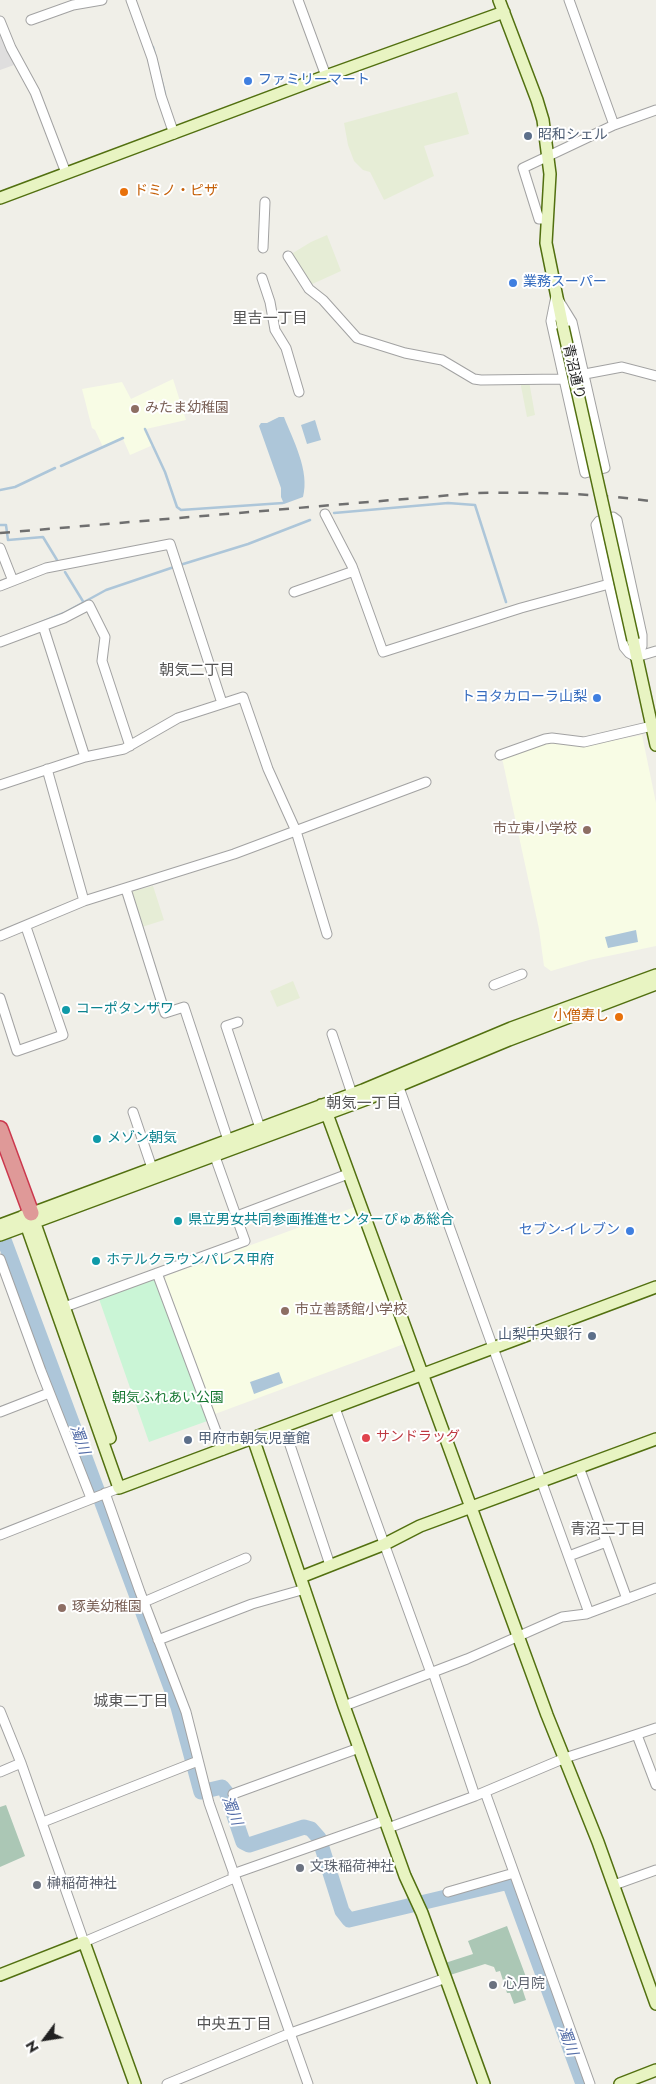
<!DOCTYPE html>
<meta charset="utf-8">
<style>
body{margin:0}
#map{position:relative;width:656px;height:2084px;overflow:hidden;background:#f0efe8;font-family:Jost,sans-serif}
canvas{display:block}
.north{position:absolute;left:20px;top:2014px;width:50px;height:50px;-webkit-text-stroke:4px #fff;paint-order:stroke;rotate:239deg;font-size:14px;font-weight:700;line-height:20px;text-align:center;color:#212121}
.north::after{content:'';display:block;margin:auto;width:18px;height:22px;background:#212121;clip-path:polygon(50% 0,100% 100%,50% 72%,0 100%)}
</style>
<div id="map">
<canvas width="656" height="2084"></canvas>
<div class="north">N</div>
</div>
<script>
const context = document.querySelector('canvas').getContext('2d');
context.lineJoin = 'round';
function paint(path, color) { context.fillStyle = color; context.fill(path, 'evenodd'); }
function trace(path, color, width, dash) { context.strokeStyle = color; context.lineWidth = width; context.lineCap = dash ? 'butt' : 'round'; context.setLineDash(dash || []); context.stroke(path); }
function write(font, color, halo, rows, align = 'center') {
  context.font = font + ' Jost,"Noto Sans JP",sans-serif'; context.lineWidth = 4; context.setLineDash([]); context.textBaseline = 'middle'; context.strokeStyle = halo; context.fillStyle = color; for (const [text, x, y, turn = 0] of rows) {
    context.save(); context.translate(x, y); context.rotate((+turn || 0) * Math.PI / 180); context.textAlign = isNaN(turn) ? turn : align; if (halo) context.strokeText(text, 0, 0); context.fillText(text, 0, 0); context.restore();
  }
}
const residential = new Path2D(`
 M0,31L14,65L0,70Z`);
const education = new Path2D(`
 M173,379L186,420L146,429L153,445L130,455L123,439L103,447L95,430L92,428L82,389L122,382L131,399Z
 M642,735L656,803V946L589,960L551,971L544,966L539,929L502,758L552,741L583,746Z
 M355,1207L404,1344L215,1414L165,1279L166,1276Z`);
const farmland = new Path2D(`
 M457,92L469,134L424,146L434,176L384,200L370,172L363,170L354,161L348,145L344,123Z
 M327,235L341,271L308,286L288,256L311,242Z
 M520,381H529L535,415L527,417Z
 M153,886L164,920L142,927L132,894L133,891Z
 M293,981L300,998L277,1007L270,991Z`);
const cemetery = new Path2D(`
 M6,1805L25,1856L0,1867V1807Z
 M507,1926L529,1985L522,1988L526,2000L514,2004L510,1993H507L500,1971L496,1972L494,1967L485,1964L450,1975L445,1963L473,1954L468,1941Z`);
const park = new Path2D(`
 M154,1278L158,1280L210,1420L149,1442L99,1299Z`);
const water = new Path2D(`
 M279,417H284C293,440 310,471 303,497L284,504L281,497V488L259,426L261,423H267Z
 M315,420L321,440L307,444L301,425Z
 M636,930L638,942L608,948L605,937Z
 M279,1372L283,1383L254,1394L250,1382Z`);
const stream = new Path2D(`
 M153,47L165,94
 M145,429L165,472L177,507L181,510L283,503
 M61,466L123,438
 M0,490L15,487L55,468
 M334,513L448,503L475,505L506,602
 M0,525H6L8,540L43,537L57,560
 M180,565L248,544L310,520
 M65,572L84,603
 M37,624L64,613L106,590L174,567`);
const river = new Path2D(`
 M0,1229L178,1707L201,1792L222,1787L226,1792L243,1842L249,1845L304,1827L311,1829L319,1838L342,1911L349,1920L509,1882L583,2084`);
const street = new Path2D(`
 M131,0L152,58L161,96L174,134
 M298,0L326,76
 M569,0L614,125
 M31,20L73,5L102,0
 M0,21L11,48L35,92L66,173
 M547,219H539L523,168L614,125L656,110
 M263,248L265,202
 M288,256L309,289L323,300L357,338L405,353L442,360L474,379L481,380L564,379
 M262,278L270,302L275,330L286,348L299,392
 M556,296L572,322L605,468L585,473L551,321Z
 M585,374L622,367L656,376
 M325,514L352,566L383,652L521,608L609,584L624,647L629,653L636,657L656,651
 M0,548L13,581
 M609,584L596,525L599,521L613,517L617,520L642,635V646L636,657
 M0,586L46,568L170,544L222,703
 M294,592L354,571
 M43,626L85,757
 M0,642L64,618L89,605L105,637L102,661L130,746
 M500,755L545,739L552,738L584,742L652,726
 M47,769L84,901
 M0,785L85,757L124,749L178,718L243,697L268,769L296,831L327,934
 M126,889L165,1013L184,1007L228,1140
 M0,936L84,901L234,854L426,782
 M494,985L522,974
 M0,998L17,1051L63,1035L26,927
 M238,1022L226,1026L260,1128
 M332,1034L352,1094
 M397,1082L589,1613
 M133,1112L152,1168
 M237,1216L348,1174
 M0,1259L41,1371L91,1498
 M157,1273L223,1450
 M59,1309L245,1241L213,1151
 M335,1408L431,1673
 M0,1412L49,1393
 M284,1427L330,1565
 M579,1467L627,1599
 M105,1493L140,1592L186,1712L209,1803L308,2084
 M0,1535L119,1488
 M569,1556L606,1542
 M144,1602L246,1558
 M158,1640L252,1604L305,1589
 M433,1672L475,1796
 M344,1706L467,1659L562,1617L586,1614L656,1588
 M0,1711L21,1763L84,1942L234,1878
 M637,1735L656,1785
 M0,1772L21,1763
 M485,1792L590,2084
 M233,1794L359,1748
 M43,1822L198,1761
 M388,1828L475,1796L565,1758L656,1728
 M233,1874L386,1820
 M614,1885L656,1870
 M448,1892L514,1873
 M167,2084L288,2034L446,1978`);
const secondary = new Path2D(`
 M499,0L537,100L543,120L550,174L546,243L563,327
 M0,198L326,76L504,12
 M633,640L656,745
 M321,1105L327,1114L547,1715L598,1842L656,2004
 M32,1215L110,1438
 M23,1216L119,1488L656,1287
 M0,1225L363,1090L511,1028L656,975
 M0,1235L367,1099L509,1040L656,984
 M253,1438L344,1706L405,1876L422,1913L484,2084
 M301,1577L385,1544L420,1526L656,1439
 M0,1975L84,1942L135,2084
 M620,2084L656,2070`);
const highway = new Path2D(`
 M0,1129L31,1213`);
const rail = new Path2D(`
 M0,533L476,493C537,492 596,493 656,502`);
const secondaryBridge = new Path2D(`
 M563,327L633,640`);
const markers = [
 [248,81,5,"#3f7fe0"],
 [528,136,5,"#5c6f8a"],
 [124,192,5,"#e8710a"],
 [513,283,5,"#3f7fe0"],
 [135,409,5,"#8d6e63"],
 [597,698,5,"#3f7fe0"],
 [587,830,5,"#8d6e63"],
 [66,1010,5,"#0f9aa8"],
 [619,1017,5,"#e8710a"],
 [97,1139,5,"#0f9aa8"],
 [178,1221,5,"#0f9aa8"],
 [630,1231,5,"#3f7fe0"],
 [96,1261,5,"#0f9aa8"],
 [285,1311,5,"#8d6e63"],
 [592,1336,5,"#5c6f8a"],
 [366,1438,5,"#e0444e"],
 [188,1440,5,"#5c6f8a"],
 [62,1608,5,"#8d6e63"],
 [300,1868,5,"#6b7280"],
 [37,1885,5,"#6b7280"],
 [493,1985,5,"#6b7280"]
];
const shopNames = [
 ["ファミリーマート",258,81],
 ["業務スーパー",523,283],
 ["トヨタカローラ山梨",587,698,"right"],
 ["セブン-イレブン",620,1231,"right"]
];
const serviceNames = [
 ["昭和シェル",538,136],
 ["山梨中央銀行",582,1336,"right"],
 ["甲府市朝気児童館",198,1440]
];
const foodNames = [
 ["ドミノ・ピザ",134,192],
 ["小僧寿し",609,1017,"right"]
];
const streetNames = [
 ["青沼通り",573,372,77]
];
const educationNames = [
 ["みたま幼稚園",145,409],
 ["市立東小学校",577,830,"right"],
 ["市立善誘館小学校",295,1311],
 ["琢美幼稚園",72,1608]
];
const cultureNames = [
 ["コーポタンザワ",76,1010],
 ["メゾン朝気",107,1139],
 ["県立男女共同参画推進センターぴゅあ総合",188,1221],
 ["ホテルクラウンパレス甲府",106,1261]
];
const parkNames = [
 ["朝気ふれあい公園",168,1399]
];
const healthNames = [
 ["サンドラッグ",376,1438]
];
const worshipNames = [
 ["文珠稲荷神社",310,1868],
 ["榊稲荷神社",47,1885],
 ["心月院",503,1985]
];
const neighbourhoodNames = [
 ["里吉一丁目",270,319],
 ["朝気二丁目",197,671],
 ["朝気一丁目",364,1104],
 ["青沼二丁目",608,1530],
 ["城東二丁目",131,1702],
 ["中央五丁目",234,2025]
];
const waterNames = [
 ["濁川",79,1440,70],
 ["濁川",231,1811,69],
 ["濁川",567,2041,70]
];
paint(residential, '#dfdede');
paint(education, '#f8fce5');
paint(farmland, '#e6edd6');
paint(cemetery, '#abc7b5');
paint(park, '#caf5d6');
paint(water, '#adc6d9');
trace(stream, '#adc6d9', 2.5);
trace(river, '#adc6d9', 15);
trace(street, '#a2a2a2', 11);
trace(secondary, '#527010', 14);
trace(highway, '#cb384d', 18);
trace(street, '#fff', 9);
trace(secondary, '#e8f4c2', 11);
trace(highway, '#df9998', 15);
trace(rail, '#6f6f6f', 2.5, [10, 10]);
trace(secondaryBridge, '#527010', 14, []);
trace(secondaryBridge, '#e8f4c2', 11);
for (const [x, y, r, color] of markers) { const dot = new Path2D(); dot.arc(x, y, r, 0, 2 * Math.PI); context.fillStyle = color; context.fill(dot); trace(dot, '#fff', 2); }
write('14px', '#366cbe', '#fff', shopNames, 'left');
write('14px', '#4e5e75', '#fff', serviceNames, 'left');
write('14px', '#c56008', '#fff', foodNames, 'left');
write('14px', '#212121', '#fff', streetNames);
write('14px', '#785e54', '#fff', educationNames, 'left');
write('14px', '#0d838f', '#fff', cultureNames, 'left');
write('14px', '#177732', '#fff', parkNames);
write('14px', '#be3a42', '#fff', healthNames, 'left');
write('14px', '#5b616d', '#fff', worshipNames, 'left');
write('15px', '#545454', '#fff', neighbourhoodNames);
write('italic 15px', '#556ea8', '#fff', waterNames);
</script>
